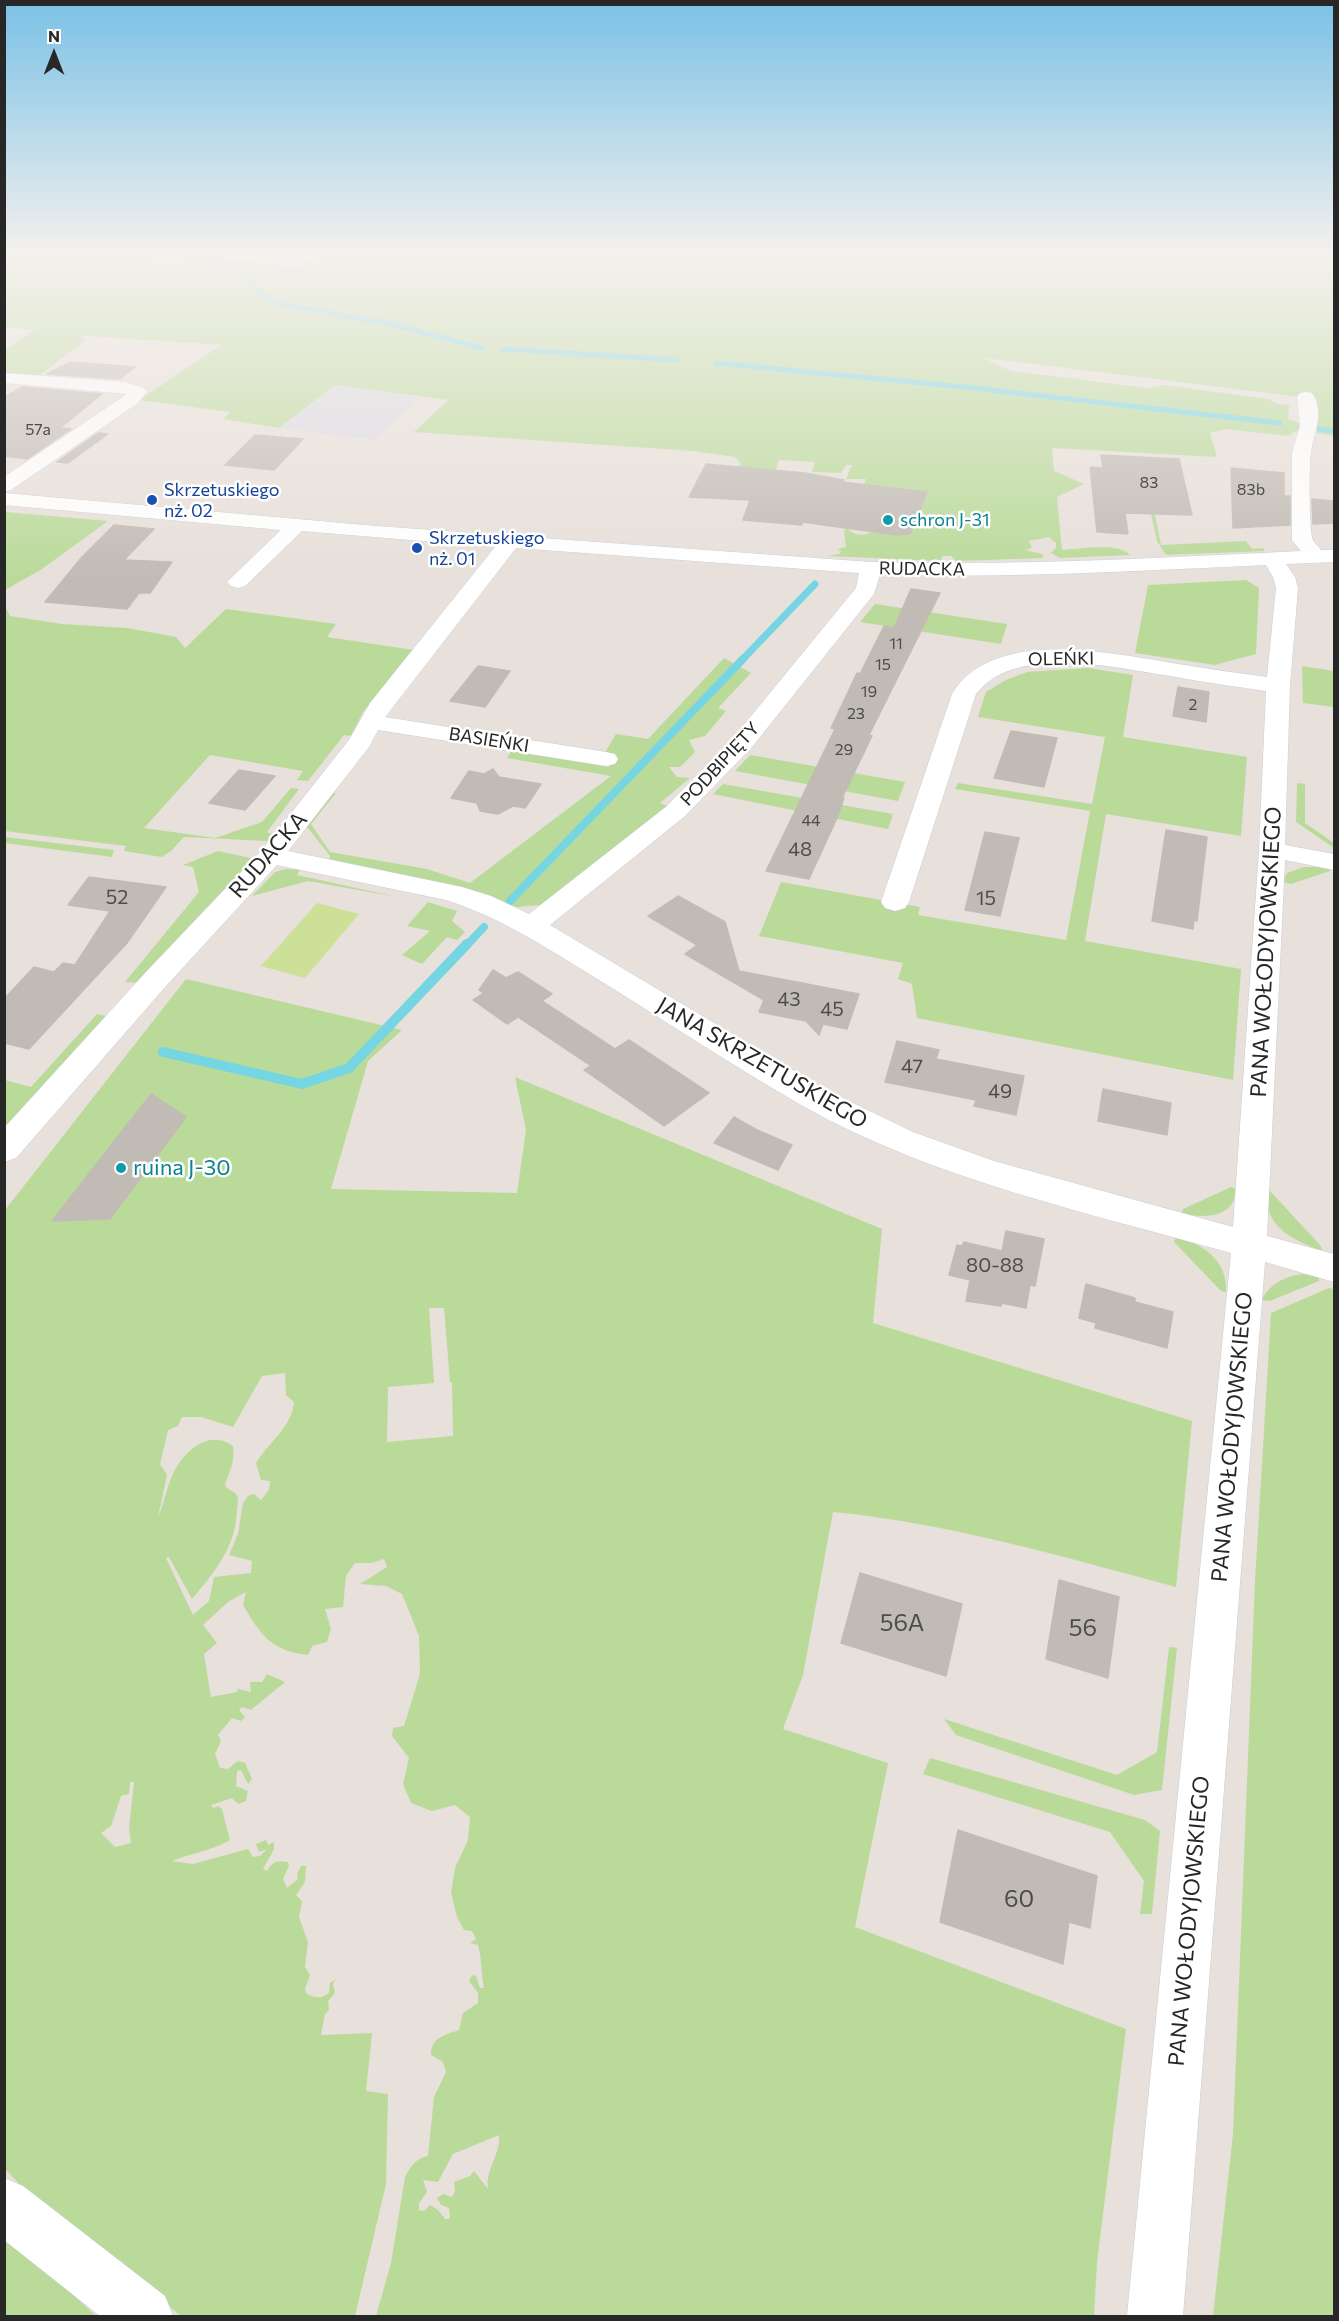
<!DOCTYPE html>
<meta charset="utf-8">
<style>
body{margin:0}
#map{position:relative;width:1339px;height:2321px;overflow:hidden;background:#e8e0da;font-family:Commissioner,sans-serif}
canvas{display:block}
.frame{position:absolute;inset:0;border:6px solid #272727;pointer-events:none}
.north{position:absolute;left:24px;top:24px;width:60px;height:60px;-webkit-text-stroke:4px #fff;paint-order:stroke;rotate:0deg;font-size:16px;font-weight:700;line-height:24px;text-align:center;color:#272727}
.north::after{content:'';display:block;margin:auto;width:21px;height:27px;background:#272727;clip-path:polygon(50% 0,100% 100%,50% 72%,0 100%)}
</style>
<div id="map">
<canvas width="1339" height="2321"></canvas>
<div class="frame"></div>
<div class="north">N</div>
</div>
<script>
const context = document.querySelector('canvas').getContext('2d');
context.lineJoin = 'round';
function paint(path, color) { context.fillStyle = color; context.fill(path, 'evenodd'); }
function trace(path, color, width, dash) { context.strokeStyle = color; context.lineWidth = width; context.lineCap = dash ? 'butt' : 'round'; context.setLineDash(dash || []); context.stroke(path); }
function write(font, color, halo, rows, align = 'center') {
  context.font = font + ' Commissioner,sans-serif'; context.lineWidth = 5; context.setLineDash([]); context.textBaseline = 'middle'; context.strokeStyle = halo; context.fillStyle = color; for (const [text, x, y, turn = 0] of rows) {
    context.save(); context.translate(x, y); context.rotate((+turn || 0) * Math.PI / 180); context.textAlign = isNaN(turn) ? turn : align; if (halo) context.strokeText(text, 0, 0); context.fillText(text, 0, 0); context.restore();
  }
}
const industrial = new Path2D(`
 M335,385L422,397L374,440L279,428Z`);
const green = new Path2D(`
 M5,253H203L297,269L320,253H1334V436L1317,433V399L984,358L1011,371L1148,388L1163,385L1269,399L1278,404L1289,405L1288,419L1299,423V430L1287,436L1225,429L1210,433L1217,457L1052,448L1054,471L1084,484L1057,497L1062,550C1079,549 1119,542 1130,555L1060,558L1051,553L1056,548V543L1049,537L1029,541L1032,548L1025,550L1042,554L1044,557L1042,558L956,561L951,556H942L941,561L827,556L839,554L841,552L838,549L846,547L844,531L847,528C851,533 862,538 871,532L896,535L910,534L925,496L917,491L861,492L866,479H846L852,465H846L841,473L812,472L815,462L779,460L775,471L741,468L739,461L735,457L693,451L414,432L448,400L335,385L279,428L223,419L230,412L139,400L221,345L72,335L88,339L37,377L5,374L4,351L34,330L5,327Z
 M1150,509H1154L1161,545L1246,541L1252,549L1263,548L1265,551L1166,555L1157,541Z
 M4,512H5L108,521L42,569L5,590Z
 M1246,580L1259,588L1256,654L1215,665L1135,653L1148,585Z
 M4,604L10,616L62,624L127,628L176,637L185,648L226,609L336,624L327,637L414,650L363,712L351,736L344,735L308,781L297,780L303,771L210,755L144,828L215,838L262,822L291,788L299,789L267,832L274,835L267,841L184,837L171,851L162,857L124,851L126,846L5,831Z
 M875,604L1007,624L1001,644L860,622Z
 M724,658L751,673L718,708L726,711L705,736L689,740L695,752L680,767H669L677,777L690,778L660,803L670,807L541,905L517,907L462,887L329,859L330,856L308,828L304,827L330,794L336,793L311,824L330,852L427,869L470,883L611,776L507,758L512,750L609,767L613,761L604,754L616,734L648,739Z
 M1302,666L1334,671V707L1303,703Z
 M1088,668L1133,675L1123,737L1247,757L1241,836L1106,814L1085,941L1241,969L1233,1080L917,1018L912,984L898,979L903,963L759,936L781,882L920,907L918,915L1066,940L1090,811L955,789L958,783L1092,804L1105,737L978,717L986,692L1006,680L1027,672Z
 M750,755L905,782L898,801L735,771Z
 M1297,783L1305,784V823L1334,843V848L1296,822Z
 M723,784L893,814L888,829L713,794Z
 M5,837L114,850L112,857L5,843Z
 M218,851L255,859L144,983L125,982L199,892L193,867L183,865Z
 M1304,867H1330V871L1291,884L1283,882L1287,873Z
 M286,869L300,870L297,875L397,897L308,881L252,896L275,872Z
 M428,902L457,911L452,921L465,932L457,940L447,937L422,964L402,955L430,931L407,926Z
 M186,979L402,1030L368,1061L331,1189L517,1193L526,1130L515,1077L882,1229L873,1323L1192,1421L1176,1587C1063,1557 950,1523 833,1512L803,1675L783,1729L888,1763L855,1927L1126,2029L1097,2262L1094,2316H376L391,2263L405,2177C411,2166 415,2159 428,2156L434,2097L446,2072L443,2062L431,2055C431,2037 445,2035 459,2030L463,2013L478,2003V1993L469,1981L472,1975L476,1976L480,1988H484C481,1973 482,1960 478,1945L470,1943L476,1939L472,1931L464,1930L457,1917L451,1893L455,1868L468,1840L470,1817L455,1805L432,1811L411,1803L403,1784L409,1758L392,1736L393,1728L404,1726L420,1674L419,1636L402,1594L386,1586L360,1584L387,1567L384,1559L371,1563H355L346,1576L343,1607L325,1609L331,1629L327,1642L312,1646L308,1655C271,1651 261,1635 243,1605L246,1592L228,1602L203,1625L217,1643L204,1654L211,1697L237,1692L238,1689L251,1692L250,1682H262L267,1674L285,1682L251,1710L242,1707L239,1710L245,1717L241,1721L232,1718L218,1735L221,1741L215,1754L220,1768L228,1769L238,1761L245,1763L252,1779L248,1784L241,1770L237,1771L236,1786L248,1791L246,1801L238,1804L232,1798L211,1805L213,1808L218,1806L222,1809L230,1840C212,1851 191,1853 172,1861L193,1864L248,1849L253,1857L260,1856L267,1849L259,1852L256,1844L266,1840L268,1845L274,1842V1849L263,1869L267,1871C272,1862 277,1860 288,1862L289,1866L283,1879L287,1888L298,1879L297,1874L301,1866H306L305,1882L296,1895L302,1901L299,1917L308,1942L305,1967L310,1975L305,1989L307,1994C315,1998 321,1999 329,1993L330,1983L336,1979L333,1984L335,1993L328,2001L329,2010L325,2014L321,2035L372,2033L366,2091L388,2094L386,2184L355,2316H181L25,2190L5,2169V1210ZM429,1308H444L450,1382H452L453,1436L387,1442L388,1387L434,1383ZM285,1373L286,1395L294,1402C292,1427 268,1443 256,1463L261,1480L270,1481L269,1490L261,1500L254,1494L248,1496L243,1503L238,1534L229,1555L252,1561L251,1573L214,1577L209,1601L193,1615L166,1558L169,1557L192,1599C215,1572 237,1545 237,1508C238,1504 239,1497 236,1494C234,1491 228,1490 225,1486C229,1470 235,1466 233,1446C211,1430 188,1448 176,1468C167,1483 165,1502 158,1517L167,1475L160,1464L168,1430L178,1426L182,1417H201L233,1427L262,1376ZM130,1782H134L129,1828L131,1843L115,1847L101,1833L111,1826L121,1796L129,1794ZM499,2135C501,2155 485,2169 488,2189L474,2171L470,2176L454,2182L455,2191L452,2197L443,2194L437,2198L441,2205L449,2208L450,2219H445L438,2210L430,2205L424,2211L419,2210V2203L427,2192L423,2180L438,2182L453,2154Z
 M97,1014L113,1018L5,1142V1080L31,1087Z
 M1231,1187L1236,1189C1235,1218 1204,1219 1182,1213L1183,1209Z
 M1269,1190L1321,1246L1322,1251C1304,1244 1278,1234 1270,1214C1267,1207 1269,1198 1269,1190Z
 M1176,1236C1202,1244 1228,1260 1226,1292L1221,1291L1174,1242Z
 M1302,1274L1319,1276V1281L1270,1301L1262,1300C1269,1284 1286,1276 1302,1274Z
 M1329,1288L1334,1289V2316H1213L1233,2134L1255,1581L1271,1313Z
 M1169,1647L1177,1648L1162,1790L1134,1795L956,1735L944,1719L1117,1775L1157,1752Z
 M930,1758L1145,1820L1160,1831L1152,1914H1140L1144,1881L1110,1832L923,1774Z
 M5,2232L96,2316H5Z`);
const pitch = new Path2D(`
 M317,903L359,914L305,978L261,966Z`);
const streamFar3 = new Path2D(`
 M143,253L229,266L247,275L260,293L280,304L385,323L482,348
 M503,349L676,360
 M716,363L964,387L1280,423
 M1319,429L1334,431`);
const streamFar2 = new Path2D(`
 M741,661L815,584`);
const streamFar1 = new Path2D(`
 M510,901L743,659
 M466,946L484,927`);
const stream = new Path2D(`
 M163,1052L302,1084L349,1068L467,944`);
const building = new Path2D(`
 M70,362L135,367L120,379L47,374Z
 M23,387L102,394L60,428L71,429L27,459L4,456V397Z
 M98,433L108,434L68,463L57,462Z
 M255,435L303,439L274,470L225,465Z
 M1101,455L1179,459L1192,515L1125,513L1128,534L1097,532L1090,467L1103,468Z
 M706,464L805,473L844,480L843,482L927,492L910,534L896,535L802,522V525L743,520L750,500L689,497Z
 M1231,468L1284,473V496H1290V525L1233,528Z
 M1312,499L1335,501V523L1313,524Z
 M114,525L154,529L124,560L172,562L150,593H139L127,609L45,602L82,557Z
 M911,589L940,593L869,735L872,736L842,798H844L837,818L809,879L766,871L835,729L831,728L857,673L860,674L884,626L894,628Z
 M478,666L510,671L485,707L450,701Z
 M1178,687L1209,692L1206,722L1173,716Z
 M1011,731L1057,738L1044,787L994,778Z
 M493,769L499,777L541,784L525,808L513,806L498,814L480,811L477,803L451,798L469,771L484,774Z
 M239,770L275,776L245,810L209,803Z
 M1166,830L1207,837L1197,921L1194,920L1193,929L1152,921Z
 M985,832L1019,838L1000,916L965,910Z
 M89,877L166,887L127,943L29,1049L4,1043V999L34,967L54,972L63,963L75,965L110,911L68,905Z
 M678,896L725,922L739,971L859,994L847,1029L823,1024L819,1035L806,1021L759,1012L764,1000L685,954L697,945L648,916Z
 M493,970L506,978L518,972L552,994L542,1001L615,1049L629,1040L709,1093L664,1126L584,1070L591,1066L518,1017L507,1024L473,1000L484,993L479,990Z
 M897,1041L939,1050L936,1059L1024,1076L1016,1115L974,1106L976,1100L885,1082Z
 M1103,1089L1171,1103L1167,1135L1098,1121Z
 M151,1094L186,1117L110,1219L52,1221Z
 M734,1117L757,1130L792,1145L778,1170L714,1143Z
 M1006,1231L1044,1239L1035,1286L1030,1285L1026,1308L1002,1303L1001,1306L966,1301L970,1280L949,1275L957,1245L962,1246L964,1242L1002,1251Z
 M1086,1284L1135,1298V1302L1173,1312L1167,1348L1095,1328L1096,1323L1079,1318Z
 M860,1573L962,1604L946,1676L841,1643Z
 M1059,1580L1119,1597L1108,1678L1046,1659Z
 M958,1830L1097,1876L1090,1928L1069,1922L1063,1964L940,1922Z`);
const minor = new Path2D(`
 M4,373L126,382L144,388L147,392L138,403L11,490L4,492V477L127,394L4,383Z
 M1306,392L1312,393C1325,412 1314,432 1311,452C1309,461 1309,533 1313,540C1314,543 1319,547 1321,550H1334V562L1286,564L1295,577L1298,588L1290,686L1285,845L1334,854V870L1285,860L1267,1236L1334,1254V1282L1265,1262L1183,2316H1127L1231,1253C1086,1212 935,1180 803,1106C731,1065 661,1018 591,975C544,946 499,917 446,900L277,865L166,986L16,1158L4,1162V1128L146,972L262,850L349,740L370,703L495,547L302,531L245,586L238,588L231,586L227,582L231,578L281,530L4,505V493L376,526L871,562C1014,566 1157,558 1301,551L1292,540V453L1300,426L1297,397L1300,393ZM516,548L859,573L856,588L734,737L667,806L529,914L491,896L462,887L288,851L369,747L378,730L606,766L615,764L618,759L615,754L606,752L385,717ZM1266,565L1273,577L1276,588L1267,677C1235,673 1204,668 1172,663C1109,653 993,627 952,694L881,902L885,908L895,911L905,908L909,902L976,694C1015,643 1116,668 1170,676C1202,682 1234,686 1266,691L1259,850L1233,1227L994,1161L913,1132L826,1090L550,925L685,816L752,747L874,594L880,575C1009,578 1137,571 1266,565Z
 M4,2178L23,2186L165,2296L173,2316H100L4,2240Z`);
const markers = [
 [152,500,6,"#1a4fb4"],
 [888,520,6,"#0f9aa8"],
 [417,548,6,"#1a4fb4"],
 [121,1168,6,"#0f9aa8"]
];
const farNumbernames = [
 ["57a",38,430],
 ["83",1149,483],
 ["83b",1251,490],
 ["11",896,644],
 ["15",883,665],
 ["19",869,692],
 ["2",1193,705],
 ["23",856,714],
 ["29",844,750],
 ["44",811,821]
];
const farTransitnames = [
 ["Skrzetuskiego",164,490],
 ["nż. 02",164,511],
 ["Skrzetuskiego",429,538],
 ["nż. 01",429,559]
];
const farCulturenames = [
 ["schron J-31",900,520]
];
const farStreetnames = [
 ["RUDACKA",922,569,1],
 ["OLEŃKI",1061,659,-1],
 ["BASIEŃKI",489,740,9],
 ["PODBIPIĘTY",720,764,-47]
];
const numberNames = [
 ["48",800,849],
 ["52",117,897],
 ["15",986,898],
 ["43",789,999],
 ["45",832,1009],
 ["47",912,1066],
 ["49",1000,1091],
 ["80-88",995,1265]
];
const streetNames = [
 ["RUDACKA",268,855,-49],
 ["PANA WOŁODYJOWSKIEGO",1266,952,-87],
 ["JANA SKRZETUSKIEGO",762,1063,30],
 ["PANA WOŁODYJOWSKIEGO",1232,1437,-85],
 ["PANA WOŁODYJOWSKIEGO",1189,1921,-85]
];
const cultureNames = [
 ["ruina J-30",133,1168]
];
const nearNumbernames = [
 ["56A",902,1623],
 ["56",1083,1628],
 ["60",1019,1899]
];
paint(industrial, '#dbdae1');
paint(green, '#bada9a');
paint(pitch, '#cce197');
trace(streamFar3, '#75d5e2', 5);
trace(streamFar2, '#75d5e2', 7);
trace(streamFar1, '#75d5e2', 8);
trace(stream, '#75d5e2', 10);
paint(building, '#c1bbb5');
trace(building, '#c3bbb4', 1.5);
trace(minor, '#c8cdd8', 1);
paint(minor, '#fff');
const sky = context.createLinearGradient(0, 0, 0, 578);
sky.addColorStop(0, '#7ac1e6');
sky.addColorStop(0.44, '#f5f1ee');
sky.addColorStop(1, '#f5f1ee00');
context.fillStyle = sky;
context.fillRect(0, 0, 1339, 578);
for (const [x, y, r, color] of markers) { const dot = new Path2D(); dot.arc(x, y, r, 0, 2 * Math.PI); context.fillStyle = color; context.fill(dot); trace(dot, '#fff', 2); }
write('16px', '#4e4c4a', null, farNumbernames);
write('18px', '#164399', '#fff', farTransitnames, 'left');
write('18px', '#0d838f', '#fff', farCulturenames, 'left');
write('18px', '#272727', '#fff', farStreetnames);
write('20px', '#4e4c4a', null, numberNames);
write('22px', '#272727', '#fff', streetNames);
write('22px', '#0d838f', '#fff', cultureNames, 'left');
write('24px', '#4e4c4a', null, nearNumbernames);
</script>
